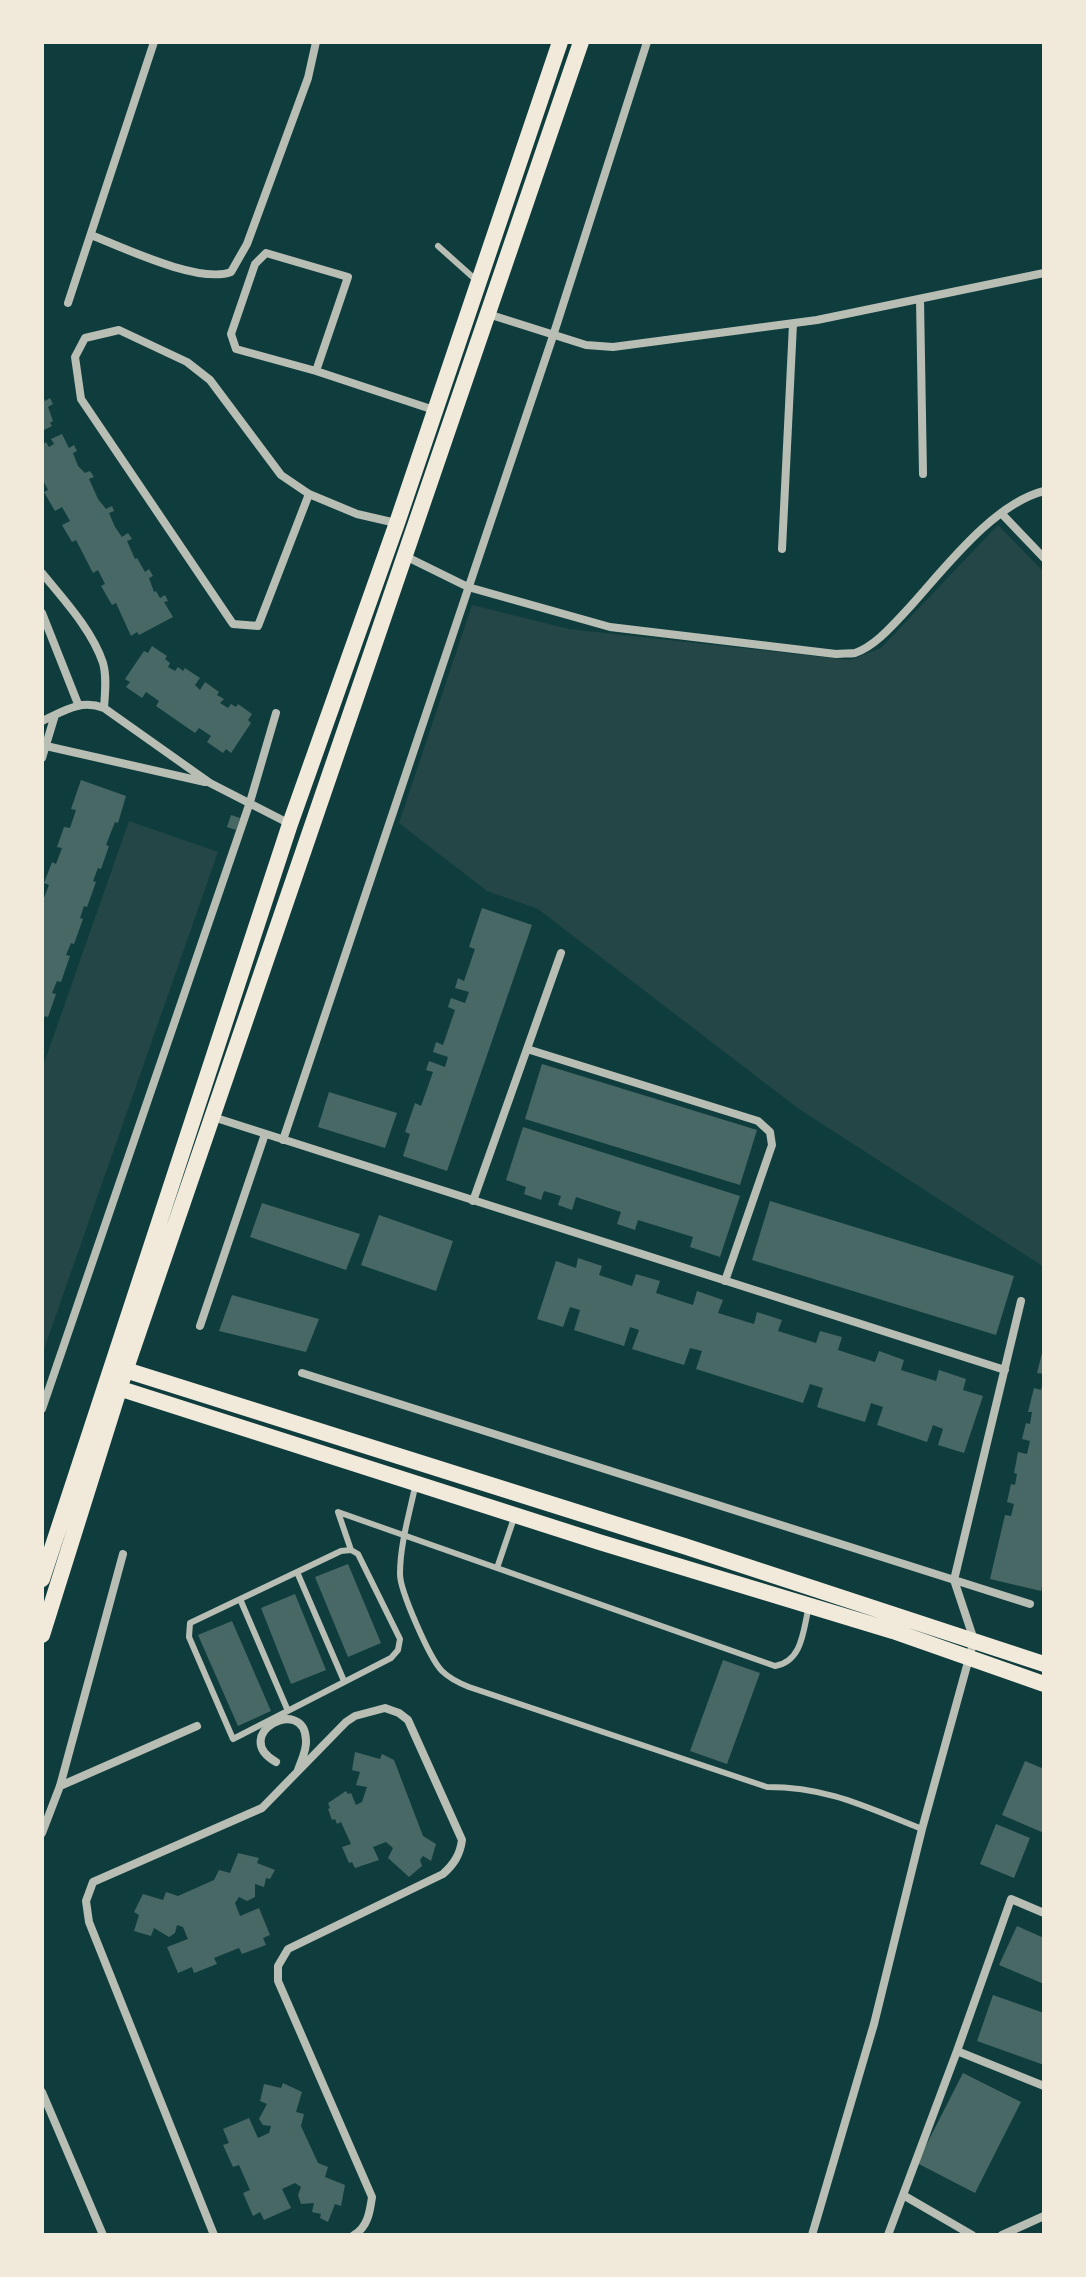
<!DOCTYPE html>
<style>
body{margin:0}
#map{position:relative;width:1086px;height:2277px;overflow:hidden;background:#0f3d3e;font-family:Barlow,sans-serif}
canvas{display:block}
.frame{position:absolute;inset:0;border:44px solid #f1e9da;pointer-events:none}
</style>
<div id="map">
<canvas width="1086" height="2277"></canvas>
<div class="frame"></div>
</div>
<script>
const context = document.querySelector('canvas').getContext('2d');
context.lineJoin = 'round';
function paint(path, color) { context.fillStyle = color; context.fill(path, 'evenodd'); }
function trace(path, color, width, dash) { context.strokeStyle = color; context.lineWidth = width; context.lineCap = dash ? 'butt' : 'round'; context.setLineDash(dash || []); context.stroke(path); }
const green = new Path2D(`
 M998,525L1044,572V1267L799,1109L538,909L487,891L399,823L472,605L569,629L850,660L881,648Z
 M129,821L218,852L42,1355V1069Z`);
const building = new Path2D(`
 M42,394L45,401L50,398L53,404L48,407L53,421L50,423L52,426L42,431Z
 M62,434L69,448L74,445L77,451L73,453L78,466L85,473L90,471L94,477L89,479L98,499L106,509L112,506L114,511L109,513L115,527L122,537L128,533L132,539L127,541L135,559L137,558L145,572L149,569L153,576L149,578L154,592L156,591L160,598L165,595L168,601L164,602L173,617L139,635L137,632L131,636L116,603L112,605L101,586L105,584L98,570L93,573L76,540L72,542L62,525L70,521L62,507L55,511L44,492L48,490L42,478V445L46,442L49,447L54,444L51,439Z
 M152,646L167,656L165,659L170,663L168,667L175,671L178,667L183,671L185,668L200,678L195,685L200,690L205,682L219,692L217,695L224,699L220,703L228,708L231,704L236,707L238,704L252,714L248,720L251,723L231,753L226,749L223,753L207,742L211,736L199,728L195,733L156,706L159,701L146,692L142,698L126,687L130,682L125,679L144,651L148,653Z
 M81,780L126,796L118,823L115,822L106,845L109,846L101,869L98,868L93,881L96,882L87,907L84,906L80,918L83,919L74,944L71,943L66,955L70,956L61,982L57,981L52,993L56,994L48,1017L45,1016L42,1023V903L49,885L44,883L52,862L56,864L62,848L57,847L64,827L70,828L76,810L71,809Z
 M231,815L240,818L236,830L227,827Z
 M482,908L532,925L447,1171L403,1156L410,1134L405,1132L415,1103L421,1106L433,1072L426,1070L429,1061L445,1067L448,1057L433,1052L436,1042L443,1045L455,1010L448,1007L451,998L465,1003L469,992L455,988L458,978L464,981L475,949L469,947Z
 M542,1064L757,1130L740,1185L525,1119Z
 M329,1092L397,1113L385,1148L318,1127Z
 M523,1127L740,1196L720,1257L690,1247L693,1237L638,1220L635,1230L617,1224L621,1212L576,1197L572,1210L558,1205L561,1196L544,1191L541,1200L524,1194L526,1187L506,1180Z
 M770,1201L1014,1276L996,1335L752,1260Z
 M262,1203L360,1234L346,1270L250,1237Z
 M379,1215L453,1241L436,1291L361,1265Z
 M578,1258L602,1266L599,1275L632,1286L636,1274L660,1281L656,1293L693,1305L697,1291L723,1300L718,1313L754,1324L757,1312L782,1320L778,1331L816,1343L820,1331L842,1337L838,1350L875,1362L879,1351L904,1360L901,1370L936,1381L939,1370L966,1379L963,1390L983,1396L964,1453L938,1445L943,1429L933,1425L927,1442L877,1425L883,1407L871,1403L865,1422L817,1407L823,1388L810,1384L803,1403L696,1369L702,1351L690,1348L684,1365L632,1349L639,1330L630,1327L624,1346L574,1330L580,1310L570,1307L563,1327L537,1319L556,1261L576,1268Z
 M232,1295L319,1319L306,1352L219,1331Z
 M1043,1349H1044V1374L1037,1373Z
 M1043,1382L1044,1577L1041,1591L990,1579L1005,1515L1011,1516L1014,1504L1007,1502L1011,1484L1015,1485L1017,1474L1014,1473L1018,1452L1027,1454L1030,1441L1022,1439L1026,1423L1030,1424L1032,1412H1028L1034,1388L1041,1390Z
 M348,1564L381,1643L348,1657L315,1577Z
 M295,1594L326,1670L291,1684L261,1608Z
 M232,1621L271,1711L238,1726L198,1635Z
 M723,1660L760,1673L727,1764L690,1751Z
 M355,1752L380,1759L382,1754L394,1760L423,1836L436,1844L431,1861L423,1856L420,1860L422,1866L409,1877L388,1858L393,1848L386,1842L373,1847L379,1860L355,1868L352,1862L349,1863L342,1847L351,1844L341,1822L337,1824L335,1819L332,1820L328,1809L330,1808L328,1803L346,1791L348,1794L351,1793L356,1805L362,1802L367,1787L356,1785L360,1772L352,1770Z
 M1025,1761L1044,1769V1833L1002,1815Z
 M996,1824L1030,1838L1014,1878L980,1864Z
 M238,1853L259,1858L257,1863L275,1870L270,1879L266,1878L264,1887L255,1884V1897L247,1901L239,1897L235,1903L240,1916L259,1908L270,1935L263,1938L266,1945L242,1954L239,1948L214,1958L217,1964L194,1973L192,1967L178,1973L167,1947L188,1939L183,1927L177,1925L175,1933L169,1937L154,1928L151,1936L134,1931L139,1915L134,1912L143,1894L163,1900L166,1892L178,1896L214,1880L219,1870L230,1873Z
 M1017,1926L1044,1938V1984L999,1965Z
 M993,1995L1044,2013V2065L977,2041Z
 M963,2073L1021,2102L975,2193L917,2163Z
 M283,2083L302,2092L296,2112L304,2114L301,2126L318,2163L328,2167L325,2177L345,2185L341,2206L335,2204L328,2222L320,2218L321,2214L312,2212L314,2203L301,2204L298,2195L301,2187L295,2183L282,2189L291,2208L264,2220L260,2212L253,2216L243,2193L250,2190L239,2165L233,2167L223,2145L229,2143L223,2129L249,2118L258,2138L269,2133L271,2126L263,2125L259,2119L267,2104L260,2101L264,2084L281,2088Z`);
const service = new Path2D(`
 M438,246L476,280
 M415,1487C409,1515 400,1545 400,1574C400,1591 430,1659 442,1671C450,1679 459,1683 469,1687L767,1787C828,1787 866,1807 922,1829
 M351,1550L358,1554L400,1639L398,1650L391,1658L233,1739L189,1637L190,1623L341,1551Z
 M351,1550L338,1512L775,1666C803,1661 803,1630 809,1606
 M497,1568L514,1518
 M297,1572L344,1681
 M240,1599L288,1711`);
const minor = new Path2D(`
 M91,235C124,248 199,284 231,272L247,244L308,78L316,42
 M920,299L923,474
 M68,303L154,42
 M488,314L586,345L613,347L817,320L1044,273
 M316,371L236,349L231,334L255,264L266,253L348,277L316,371L434,410
 M309,494L258,626L233,624L81,399L75,357L85,338L119,330L187,362L210,380L281,475L309,494L357,514L396,523
 M1001,513L1044,558
 M782,549L793,324
 M405,556L468,587L610,627L836,654C842,653 849,654 855,653C875,646 892,626 907,610C942,572 992,504 1044,491
 M42,573C64,600 92,630 103,663C107,677 105,693 104,708
 M42,613L78,704
 M42,721C64,711 80,699 104,708L210,783L290,824
 M46,746L205,782
 M42,758L55,715
 M527,1049L758,1121L770,1132L772,1145L725,1281
 M213,1117L1005,1370
 M283,1140L553,336L647,42
 M473,1201L561,953
 M200,1326L265,1134
 M302,1373L1030,1604
 M42,1409L250,802L276,713
 M276,1762C229,1735 304,1694 306,1740C307,1750 301,1761 298,1770
 M60,1786L197,1726
 M42,1833L60,1786L123,1554
 M957,2051L1044,2086
 M42,2092L103,2235
 M903,2195L972,2235
 M214,2235L89,1922L86,1901L93,1882L262,1808L346,1722L355,1716L385,1708L399,1713L408,1720L462,1840C460,1855 454,1864 443,1874L288,1949L278,1966V1981L372,2197C370,2211 368,2227 354,2235
 M812,2235L874,2024L922,1829L974,1640L954,1580L1021,1301
 M888,2235L957,2051L1011,1899L1044,1913
 M1002,2235L1044,2216`);
const secondary = new Path2D(`
 M116,1367L684,1546L1044,1664
 M112,1386L599,1542L893,1631L1044,1684
 M42,1579L290,824L397,523L560,42
 M42,1635L123,1377L581,42`);
paint(green, '#244646');
paint(building, '#486865');
trace(service, '#b8beb3', 6);
trace(minor, '#b8beb3', 8);
trace(secondary, '#f1e9da', 16);
</script>
